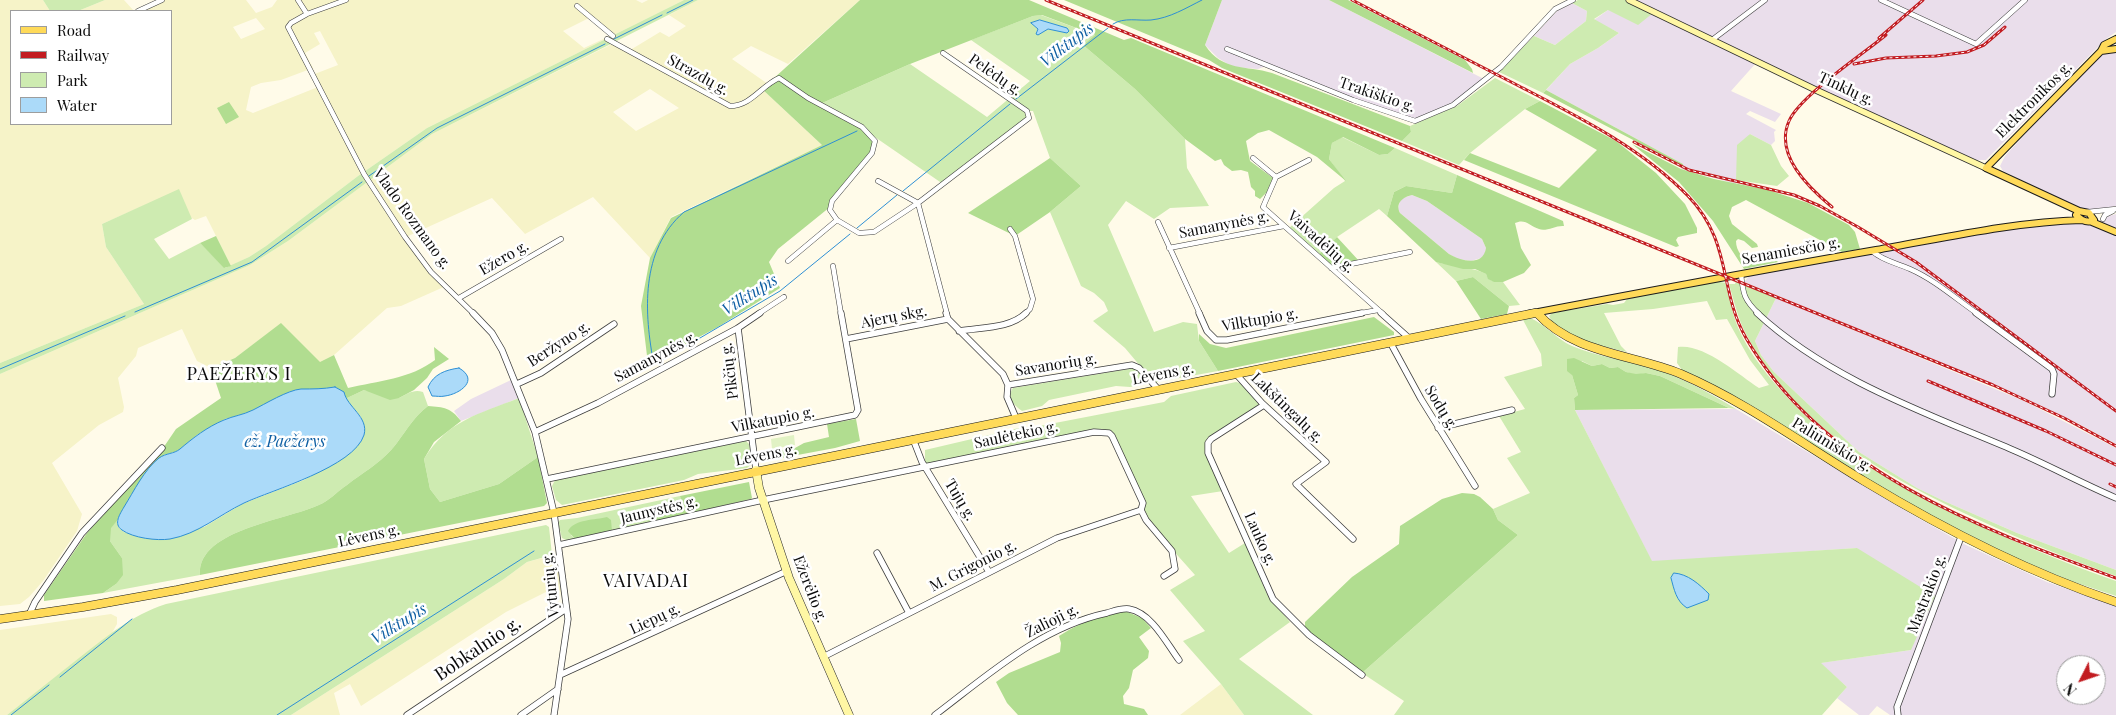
<!DOCTYPE html>
<meta charset="utf-8">
<style>
body{margin:0}
#map{position:relative;width:2116px;height:715px;overflow:hidden;background:#fffbe9;font-family:"Playfair Display",serif}
canvas{display:block}
.legend{position:absolute;left:10px;top:10px;width:162px;height:115px;box-sizing:border-box;background:#fff;border:1px solid #9d9d9d;margin:0;padding:6px 9px;list-style:none;font-size:15px;color:#0b0b0b}
.legend li{display:flex;align-items:center;gap:10px;height:25px}
.legend b{width:25px;border:1px solid #9d9d9d}
.north{position:absolute;left:2056px;top:655px;width:50px;height:50px;box-sizing:border-box;background:#fff;border:1px solid #9d9d9d;border-radius:50%;rotate:229deg;font-size:14px;font-weight:700;line-height:20px;text-align:center;color:#0b0b0b}
.north::after{content:'';display:block;margin:auto;width:18px;height:22px;background:#c21c21;clip-path:polygon(50% 0,100% 100%,50% 72%,0 100%)}
</style>
<div id="map">
<canvas width="2116" height="715"></canvas>
<ul class="legend">
<li><b style="height:6px;background:#ffda59"></b>Road</li>
<li><b style="height:6px;background:#c21c21"></b>Railway</li>
<li><b style="height:14px;background:#ceebb1"></b>Park</li>
<li><b style="height:14px;background:#abdaf9"></b>Water</li>
</ul>
<div class="north">N</div>
</div>
<script>
const context = document.querySelector('canvas').getContext('2d');
context.lineJoin = 'round';
function paint(path, color) { context.fillStyle = color; context.fill(path, 'evenodd'); }
function trace(path, color, width, dash) { context.strokeStyle = color; context.lineWidth = width; context.lineCap = dash ? 'butt' : 'round'; context.setLineDash(dash || []); context.stroke(path); }
function write(font, color, halo, rows, align = 'center') {
  context.font = font + ' "Playfair Display",serif'; context.lineWidth = 5; context.setLineDash([]); context.textBaseline = 'middle'; context.strokeStyle = halo; context.fillStyle = color; for (const [text, x, y, turn = 0] of rows) {
    context.save(); context.translate(x, y); context.rotate((+turn || 0) * Math.PI / 180); context.textAlign = isNaN(turn) ? turn : align; if (halo) context.strokeText(text, 0, 0); context.fillText(text, 0, 0); context.restore();
  }
}
const industrial = new Path2D(`
 M1222,0H1329L1484,79L1453,105L1415,121L1266,66L1258,69L1233,67L1218,58L1205,45Z
 M1633,0H2116V32L2106,39L1986,160H1976L1832,95Z
 M1572,3L1587,11L1586,21L1555,45L1534,36L1557,11Z
 M1608,10L1653,13L1756,63L1731,91L1781,114L1775,122L1750,111L1746,114L1776,130L1774,132L1775,141L1771,145L1750,134L1737,168L1736,184L1681,169L1683,164L1546,90L1570,64L1598,48L1619,33L1594,20Z
 M2116,51V206L2098,210L2081,209L2003,171L2000,166L2005,156L2059,97L2100,55Z
 M1412,195L1427,201L1482,239L1486,248L1485,255L1481,258L1471,261L1458,259L1449,254L1400,213L1398,209L1400,201L1403,198Z
 M2116,214V444L2079,424L1996,385L1744,282L1750,275L2002,230L2079,220L2095,225L2109,216Z
 M1776,298L2024,401L2116,448V570L2017,533L1946,502L1917,488L1859,452L1774,372L1761,355L1755,341Z
 M511,380L519,398L461,421L454,411L471,399Z
 M1736,409L1911,514L1966,545L2047,582L2116,606V715H1890L1877,706L1869,715H1859L1837,698L1847,687L1820,663L1911,650L1857,548L1652,562L1575,410ZM2066,665H2096V695H2066Z`);
const farmland = new Path2D(`
 M0,0H43L50,11H11V124H171V11H138L163,0H246L256,13L272,7L277,0H636L642,3L648,0H684L427,128L358,176L266,246L249,257L231,266L206,216L195,220L190,217L179,190L102,224L106,247L144,304L0,363ZM593,16L614,34L584,48L563,31ZM256,18L265,29L241,39L233,27ZM320,31L338,65L312,75L318,87L253,113L246,110L251,87L261,83L281,80L313,68L305,53L320,44L314,33Z
 M105,0H124L134,11H78Z
 M698,0H860L788,64L751,46L732,59L768,84L762,89L822,145L671,217L650,258L593,197L525,234L492,198L406,237L431,272L446,286L401,306L387,308L334,355L320,363L281,324L235,358L211,368L197,361L182,329L138,348L136,356L118,378L124,407L123,412L99,425L52,463L82,514L77,531L43,581L29,597L20,604L0,606V374L250,265L288,241L432,134L612,44L627,52L660,32L669,37L686,26L669,15ZM650,89L679,108L636,131L613,112Z
 M561,553L566,609L558,586L506,612L361,706L350,684L334,693L340,715H291L504,579L527,562Z
 M111,614L117,617V624L112,633L7,715H0V630Z
 M1221,684L1244,715H1180Z`);
const green = new Path2D(`
 M43,0H105L78,11H50Z
 M684,0H698L432,134L288,241L250,265L0,374V363L144,304L106,247L102,224L179,189L192,219L154,239L169,259L200,243L225,268L249,257L266,246L358,176L427,128Z
 M1578,0H1625L1653,13L1638,25L1608,10L1594,19L1619,33L1598,48L1570,64L1543,93L1499,72L1534,36L1555,45L1586,21L1587,11L1572,3Z
 M1041,15L1095,35L1083,45L1135,89L1185,139L1187,168L1209,206L1170,208L1154,219L1126,201L1108,225L1154,332L1183,322L1197,324L1199,341L1218,371L1130,387L1116,386L1049,400L1042,406L1022,411C1014,405 1006,398 1013,388L1141,367L1125,348L1093,321L1108,311L1104,302L1094,293L1081,286L1050,212L1081,186L1050,158L1033,111H1028L1030,116L943,184L869,133L820,104L910,64L987,117L1030,81L971,40L1033,16ZM1040,20L1067,28L1068,32C1059,33 1048,24 1040,34L1036,33L1038,29L1032,24Z
 M1495,78L1540,101L1525,109L1470,153L1459,165L1402,141L1411,132L1410,126L1457,106Z
 M1750,134L1771,145L1781,166L1789,176L1777,186L1736,180L1737,145Z
 M1342,137L1379,155L1388,154L1395,148L1457,175L1452,193L1406,186L1394,192L1387,216L1379,209L1337,237L1317,256L1288,229L1334,188L1345,181L1329,159L1332,143Z
 M1436,262C1448,265 1477,268 1486,274C1489,282 1495,282 1503,282L1520,305L1509,306L1473,277L1456,281Z
 M1715,281L1726,283C1730,301 1733,318 1741,334C1750,353 1764,371 1778,387C1835,453 1904,491 1983,527C2026,547 2071,565 2116,581V596L2068,580L1998,551L1928,514L1682,370L1677,363L1678,347C1703,343 1738,374 1759,388L1769,385L1750,360L1727,319L1716,320L1707,301L1653,309L1604,313L1621,346L1627,352C1606,347 1557,337 1549,316L1552,313L1607,304L1613,305L1624,303L1627,299Z
 M1736,281L1776,298L1755,341L1761,355L1774,372L1859,452L1917,488L1946,502L2017,533L2116,570V576C2069,559 2024,541 1979,520C1888,478 1795,427 1746,334C1738,319 1734,301 1729,284H1735Z
 M1527,317C1542,321 1556,339 1572,346C1598,357 1627,360 1653,368C1683,378 1710,393 1736,409L1729,408L1660,376L1646,373L1636,375L1626,372L1618,367L1610,368L1602,364L1592,366L1582,361L1572,375L1578,395L1574,398L1575,410L1652,561L1857,548L1935,596L1911,650L1821,663L1847,687L1822,715H1394L1404,701L1362,673L1518,535L1498,520L1493,509L1530,493L1507,458L1521,452L1499,416L1525,409L1504,377L1542,366L1541,354L1522,318Z
 M1236,382L1243,384L1262,403L1213,434L1205,444V450L1223,491L1191,496L1229,553L1245,543L1267,594L1290,622L1239,659L1313,715H1244L1221,684L1183,641L1205,631L1170,590L1195,575L1146,520L1143,503L1112,436L1104,432L925,466V450L1019,428H1029L1164,402L1171,396Z
 M364,390L399,398C408,394 413,389 423,392L428,406C412,418 404,435 392,449C379,464 362,473 347,485C339,490 332,498 323,503C292,520 197,528 200,575L103,593L116,584L122,558L110,541V528L117,521L119,528L124,532L137,535L204,527L242,504L304,480L342,458L357,445L361,417L345,399Z
 M519,398L538,457L499,484L440,502L430,489L424,459C448,420 479,414 519,398Z
 M746,441L749,444L752,464L747,468L698,474L684,480L562,505L556,500L552,486L555,480Z
 M680,496L682,504C676,511 664,508 657,514V521L613,531L571,535L575,539L566,540L562,538L558,523L560,520L577,518Z
 M546,525L549,527L552,555L527,562L504,579L291,715H7C31,696 55,677 79,658C109,635 130,616 166,604Z`);
const forest = new Path2D(`
 M860,0H1029L1124,40L1131,38L1395,148L1388,154L1379,155L1343,137L1332,143L1329,159L1346,181L1317,157L1269,130L1258,133L1246,141L1250,161L1273,178L1267,192L1260,199L1255,196V191L1251,187L1248,172L1241,170L1232,171L1224,165L1221,159L1215,161L1185,139L1135,89L1083,45L1095,35L1042,15L1033,16L910,64L820,104L869,133L875,147L830,207L778,249L769,262L780,288L718,327L648,364L641,306L650,258L671,218L822,145L762,89Z
 M1064,0H1222L1205,45C1223,72 1246,65 1272,73L1410,126L1411,132L1402,141L1222,68L1209,60Z
 M1329,0H1348L1465,60L1472,69L1473,73Z
 M1546,90L1683,164V166L1543,93Z
 M1540,101L1616,141L1656,173L1685,204L1697,228V233L1678,237L1676,240L1679,246L1676,247L1464,160L1470,153L1559,188L1597,150L1525,109Z
 M229,102L239,117L226,124L217,108Z
 M1632,144L1681,169L1714,179L1768,190L1808,203L1849,225L1855,232L1860,249L1842,252L1746,200L1732,207L1729,216L1732,224L1757,244L1758,247L1752,248L1744,241L1738,239L1736,241C1736,251 1743,260 1753,263L1764,256H1771L1778,262L1744,269L1713,221L1679,182Z
 M1050,158L1081,186L1050,212L1015,236L968,213Z
 M1457,175L1563,221L1564,226C1556,225 1546,232 1539,229C1530,226 1525,218 1515,223L1521,248L1531,265L1524,273L1503,282H1494L1488,279L1486,274L1475,269H1463L1436,262L1387,216L1394,192L1406,186L1452,193ZM1412,195L1427,201L1482,239L1486,248C1483,267 1461,261 1449,254L1400,213C1395,203 1403,197 1412,195Z
 M216,236L231,266L224,268L200,243Z
 M1337,237L1360,262L1331,268L1317,256Z
 M1473,277L1509,306L1507,314L1481,319L1456,281Z
 M1374,317L1394,332V335L1218,371L1199,341V334L1210,344L1226,348Z
 M281,323L320,362L334,355L348,388C378,381 410,379 435,360L434,347L449,359L433,369L427,378L414,390L399,398L390,400L364,390L345,399L343,392L335,387L320,390L300,389L290,392L247,413L225,419L197,435L178,451L164,455L149,469L129,499L117,521L111,528L110,541L122,558L123,575L116,584L103,593L44,601V595L87,533L159,454L176,429L221,398L211,368L235,358Z
 M1574,358L1592,366L1602,364L1610,368L1618,367L1626,372L1636,374L1646,373L1660,376L1729,408L1575,410L1574,398L1578,395L1572,375L1567,371V359Z
 M428,406C444,407 451,408 461,421L434,442L424,459L430,489L440,502L499,484L538,457L547,503L544,506L200,575C197,528 292,520 323,503C332,498 339,490 347,485C362,473 379,464 392,449C404,435 412,418 428,406Z
 M856,419L860,441L835,448L760,462L759,457L762,453L795,448L804,443L829,437L827,424Z
 M749,482L752,498L751,499L657,521V514C664,508 676,511 682,504L680,496Z
 M1462,493L1474,494L1480,497L1493,509L1498,520L1518,535L1362,673L1305,631V622L1352,577L1399,544L1400,526L1442,499Z
 M607,517L611,520L612,531L575,539L568,531C574,519 596,520 607,517Z
 M1125,611L1142,618L1151,628L1139,637L1149,651L1148,658L1133,670L1129,688L1123,696L1124,704L1144,709L1148,715H1018L1007,703L996,682L1009,673L1060,652L1061,643L1059,636C1085,620 1096,617 1125,611Z`);
const pitch = new Path2D(`
 M794,435L795,445L772,449L771,439Z`);
const water = new Path2D(`
 M1040,20L1067,28L1069,31L1067,33L1048,29L1038,35L1036,34L1038,29L1031,23Z
 M459,368C480,380 460,394 445,396C441,397 436,396 432,396L428,387C434,374 445,370 459,368Z
 M335,387L344,392C347,407 369,417 364,435C354,467 272,490 244,503C219,515 198,534 170,539C157,541 133,538 122,530C113,524 120,514 124,507C134,491 144,470 159,458C166,453 174,454 180,449C193,438 207,427 224,420C233,416 243,415 253,410C265,404 288,390 301,389C313,389 323,389 335,387Z
 M1674,573C1688,574 1699,584 1709,594L1708,600L1687,608C1676,601 1674,589 1671,578Z`);
const stream = new Path2D(`
 M667,13L693,0
 M1113,24C1124,17 1138,21 1151,20C1170,18 1186,8 1202,0
 M614,39L662,15
 M1016,99L1108,28
 M369,176L437,128L605,44
 M903,191L1010,104
 M857,228L897,195
 M850,234L780,291L654,365C644,313 640,250 684,212L857,131
 M135,312L252,262L362,182
 M0,369L125,316
 M60,677L132,619
 M11,715L49,685
 M277,715L534,551`);
const minorFar1 = new Path2D(`
 M298,0L307,14L291,23L288,27L364,174L405,237L431,272L474,314
 M1881,0L1976,44L2025,0
 M577,6L613,36
 M138,11L162,0
 M307,14L346,0
 M607,39L730,106C751,106 761,86 779,78L808,98L862,127L875,141L872,153L832,201L830,210L837,220
 M1712,40L1765,0
 M1227,49L1353,100L1415,121L1453,105L1501,67L1555,9L1573,0
 M1253,158L1276,177L1263,207L1383,314
 M1276,177L1309,160
 M878,181L918,203L947,314
 M2087,212L2116,209
 M2103,219L2105,215L2113,211
 M1158,222L1200,314
 M1010,229L1015,236L1033,299L1030,309L1025,314
 M1169,248L1284,226
 M1872,251C1883,261 1897,263 1910,269C1935,280 1956,299 1978,314
 M788,261L837,220L859,233L874,232L918,203L1029,118L1027,111L943,53
 M833,266L841,314
 M1331,268L1410,252
 M1741,274C1743,294 1744,300 1759,314
 M459,298L561,239
 M758,314L784,297
 M1356,314L1378,310`);
const minor = new Path2D(`
 M473,313L492,333L502,350L535,432L554,513L568,619L554,715
 M946,313L948,319L1003,374L1008,385L1132,365L1139,368L1158,389
 M1199,313L1207,331L1216,340H1227L1362,313
 M1381,313L1409,338
 M1757,313C1828,379 1926,413 2013,450C2048,465 2081,483 2116,498
 M1976,313L2052,369L2054,374L2052,394
 M738,328L756,470
 M959,331C980,327 1010,329 1026,313
 M846,339L948,319
 M1390,342L1421,399L1475,486
 M1236,374L1262,403L1326,462L1296,484L1353,539
 M517,384L541,373L614,324
 M1008,385L1007,397L1016,418
 M1264,405L1211,439L1208,443V453L1273,599L1309,635L1362,675
 M1438,428L1512,410
 M535,432L598,403L738,328L760,313
 M913,439L922,462L989,572
 M547,479L855,415L858,410L841,313
 M559,545L763,500L1094,432L1109,433L1112,436L1143,503L1141,510L1146,520L1172,551L1175,569L1164,576
 M877,553L909,613
 M29,615L35,602L82,533L162,448
 M823,657L1057,538L1141,510
 M560,675L787,571
 M407,715L566,609
 M521,715L558,689
 M935,715C988,675 1041,627 1107,613C1114,611 1122,608 1129,609C1152,613 1167,644 1179,660
 M1898,715L1897,707L1961,537`);
const secondaryFar1 = new Path2D(`
 M1629,0L1818,91L1986,168`);
const secondary = new Path2D(`
 M756,470L759,488L789,578L849,715`);
const primaryFar1 = new Path2D(`
 M2101,51L2116,49
 M2079,211L1986,168L2101,51L2104,45L2116,39
 M2079,211L2089,213L2094,220C2087,224 2081,220 2076,215Z
 M2092,222L2116,232
 M1537,313L1538,314
 M1528,314C1644,292 1760,270 1876,250C1944,238 2013,222 2082,220`);
const primary = new Path2D(`
 M1537,313C1574,354 1633,354 1681,374C1746,402 1804,445 1864,481C1945,530 2027,572 2116,602
 M0,619L83,607L177,590L1535,313`);
const rail = new Path2D(`
 M1046,0L1993,385L2064,418L2116,446
 M1352,0C1407,28 1462,57 1517,85C1577,116 1640,147 1688,196C1733,243 1718,289 1746,338C1823,471 1979,528 2116,578
 M1879,38L1923,0
 M1854,64L1886,58L1936,56L1967,52L1984,45L2005,27
 M1634,142L1689,170L1794,195L1820,206L1858,227L1916,262L2116,411
 M1832,207C1809,188 1774,155 1789,121C1800,96 1863,54 1886,35
 M1928,381L2046,431L2116,465
 M2110,484L2116,487`);
const streetNames = [
 ["Strazdų g.",698,75,29],
 ["Pelėdų g.",995,75,35],
 ["Tinklų g.",1846,89,25],
 ["Trakiškio g.",1377,95,19],
 ["Elektronikos g.",2034,100,-45],
 ["Vlado Rozmano g.",412,219,54],
 ["Samanynės g.",1224,225,-11],
 ["Vaivadėlių g.",1321,242,42],
 ["Senamiesčio g.",1791,251,-10],
 ["Ežero g.",504,258,-30],
 ["Ajerų skg.",894,317,-11],
 ["Vilktupio g.",1260,320,-10],
 ["Beržyno g.",559,344,-33],
 ["Samanynės g.",656,357,-28],
 ["Savanorių g.",1056,365,-9],
 ["Pikčių g.",730,371,-97],
 ["Lėvens g.",1163,374,-11],
 ["Lakštingalų g.",1287,408,44],
 ["Sodų g.",1441,408,59],
 ["Vilkatupio g.",773,420,-11],
 ["Saulėtekio g.",1016,435,-12],
 ["Paliūniškio g.",1832,445,31],
 ["Lėvens g.",766,455,-11],
 ["Tujų g.",960,500,59],
 ["Jaunystės g.",659,510,-13],
 ["Lėvens g.",369,536,-12],
 ["Lauko g.",1260,539,66],
 ["M. Grigonio g.",973,566,-27],
 ["Vyturių g.",551,585,-96],
 ["Ežerėlio g.",810,589,69],
 ["Mastrakio g.",1927,594,-69],
 ["Liepų g.",655,619,-25],
 ["Žalioji g.",1052,621,-26]
];
const waterNames = [
 ["Vilktupis",1067,45,-37],
 ["Vilktupis",750,295,-32],
 ["ež. Paežerys",285,442],
 ["Vilktupis",399,624,-32]
];
const quarterNames = [
 ["PAEŽERYS I",239,374],
 ["VAIVADAI",646,581]
];
const nearStreetnames = [
 ["Bobkalnio g.",478,649,-34]
];
paint(industrial, '#eadeeb');
paint(farmland, '#f6f3c8');
paint(green, '#ceebb1');
paint(forest, '#b1dd90');
paint(pitch, '#e1f2c4');
paint(water, '#abdaf9');
trace(water, '#2e8fd4', 1);
trace(stream, '#2e8fd4', 1);
trace(minorFar1, '#3e3e3e', 5.5);
trace(minor, '#3e3e3e', 7);
trace(secondaryFar1, '#2d2d2d', 7);
trace(secondary, '#2d2d2d', 9);
trace(primaryFar1, '#1c1c1c', 8);
trace(primary, '#1c1c1c', 9);
trace(minorFar1, '#fff', 4.5);
trace(minor, '#fff', 5.5);
trace(secondaryFar1, '#fff7a4', 5.5);
trace(secondary, '#fff7a4', 8);
trace(primaryFar1, '#ffda59', 6);
trace(primary, '#ffda59', 8);
trace(rail, '#c21c21', 3);
trace(rail, '#fff', 1, [3]);
write('15px', '#0b0b0b', '#fff', streetNames);
write('italic 16px', '#0f5fa3', '#fff', waterNames);
context.letterSpacing = '1px';
write('18px', '#0b0b0b', '#fff', quarterNames);
context.letterSpacing = '0px';
write('18px', '#0b0b0b', '#fff', nearStreetnames);
</script>
